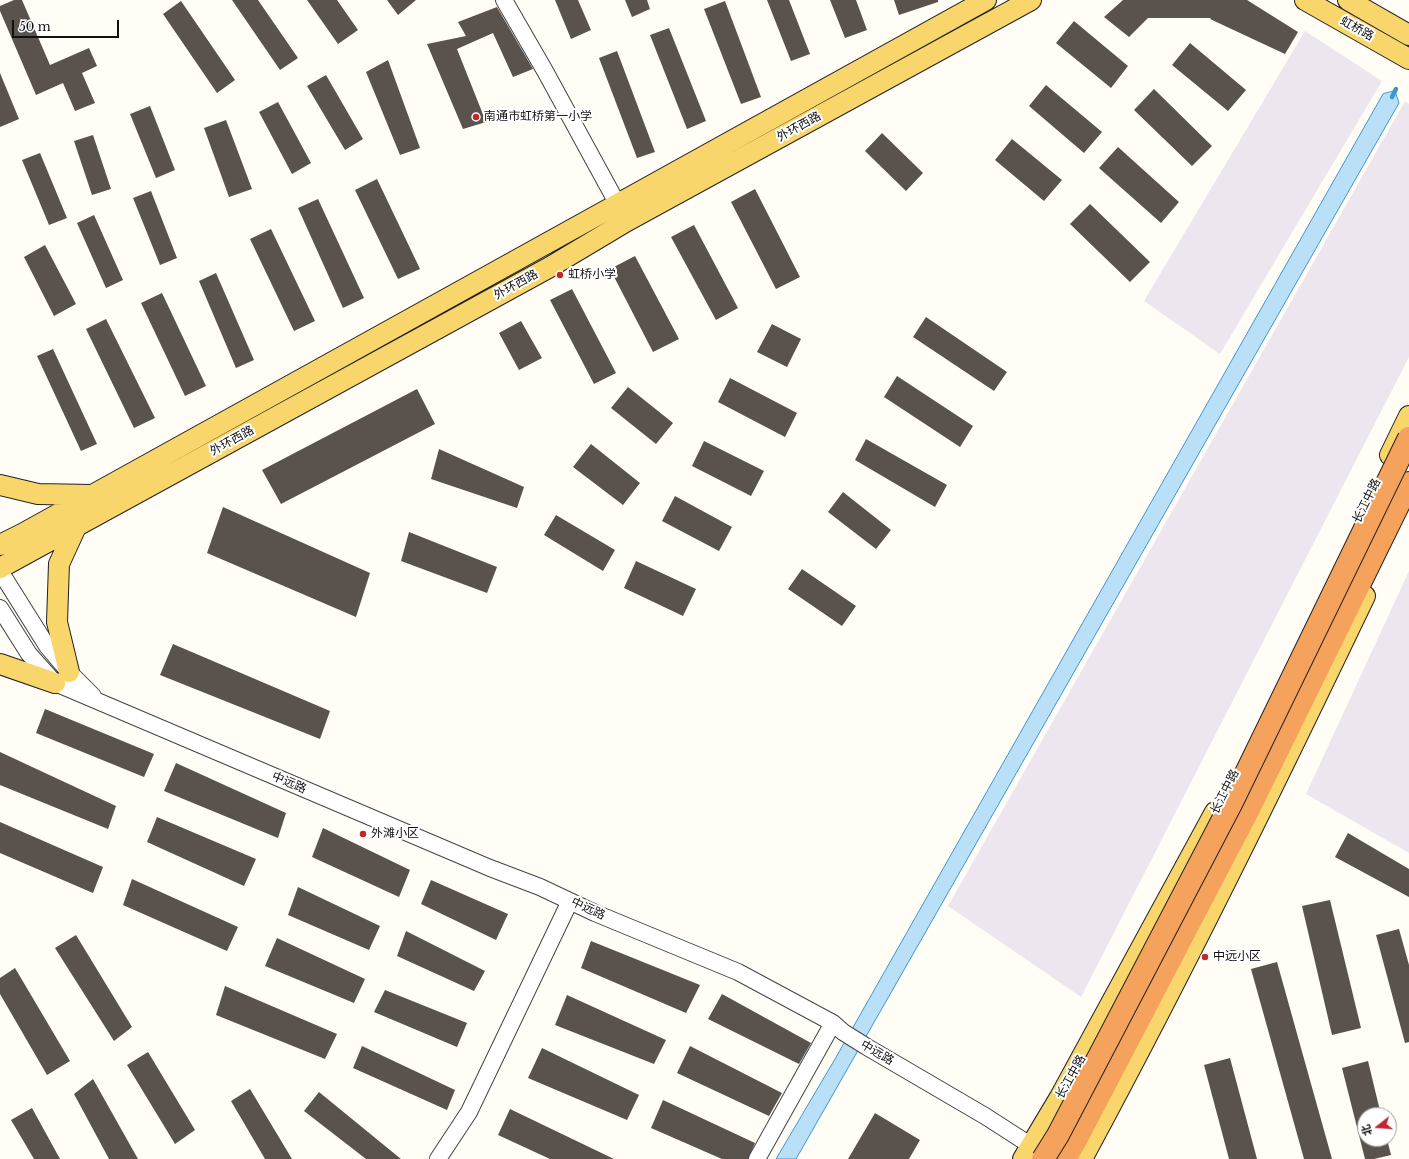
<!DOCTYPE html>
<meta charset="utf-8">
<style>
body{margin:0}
#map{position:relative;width:1409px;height:1159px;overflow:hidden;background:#fffdf5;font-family:"Libre Baskerville","Noto Sans SC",serif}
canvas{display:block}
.north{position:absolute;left:1357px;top:1107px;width:40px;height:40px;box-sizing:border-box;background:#fff;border:1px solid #a0a0a0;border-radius:50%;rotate:253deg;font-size:11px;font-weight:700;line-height:16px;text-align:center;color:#111}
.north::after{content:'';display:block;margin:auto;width:14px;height:18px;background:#c4262e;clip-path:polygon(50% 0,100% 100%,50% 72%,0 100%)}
.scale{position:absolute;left:12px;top:20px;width:107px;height:18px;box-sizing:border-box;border:2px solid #111;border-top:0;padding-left:5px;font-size:12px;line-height:14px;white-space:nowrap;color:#111;-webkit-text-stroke:3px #fff;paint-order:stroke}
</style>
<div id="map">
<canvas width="1409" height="1159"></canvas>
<div class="north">北</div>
<div class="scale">50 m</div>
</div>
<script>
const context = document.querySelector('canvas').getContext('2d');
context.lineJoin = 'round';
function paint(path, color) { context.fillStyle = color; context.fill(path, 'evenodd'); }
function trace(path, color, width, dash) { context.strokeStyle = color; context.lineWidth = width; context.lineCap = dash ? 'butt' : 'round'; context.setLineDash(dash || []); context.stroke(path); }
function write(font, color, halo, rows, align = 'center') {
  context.font = font + ' "Libre Baskerville","Noto Sans SC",serif'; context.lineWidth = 4; context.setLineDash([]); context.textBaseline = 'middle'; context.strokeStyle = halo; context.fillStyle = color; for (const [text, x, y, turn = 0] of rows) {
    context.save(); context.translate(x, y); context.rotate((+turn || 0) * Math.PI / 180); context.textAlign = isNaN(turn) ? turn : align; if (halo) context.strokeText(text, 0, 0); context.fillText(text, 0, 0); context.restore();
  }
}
const industrial = new Path2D(`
 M1305,31L1382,81L1220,354L1144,301Z
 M1405,101L1409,104V357L1081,997L948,906Z
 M1409,571V853L1306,794Z`);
const water = new Path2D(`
 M1395,91L1399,103L796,1159H776L835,1059L1383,94Z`);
const stream = new Path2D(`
 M1392,97L1396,89`);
const building = new Path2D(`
 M14,0H22L50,65L89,48L97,66L82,73L95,103L75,111L63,83L36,95L0,11V6Z
 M232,0H258L298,58L280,70Z
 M307,0H337L358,30L338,44Z
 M387,0H416L398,15Z
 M555,0H578L591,30L571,39Z
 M625,0H647L650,9L632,17Z
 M767,0H789L810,54L791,61Z
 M830,0H856L867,30L845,38Z
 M894,0H938V2L899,15Z
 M1123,0H1247L1298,32L1285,54L1210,19L1211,18H1148L1129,37L1104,17Z
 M181,1L235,80L217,93L163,14Z
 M725,1L761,97L741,104L704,9Z
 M497,7L533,69L513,77L493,33L457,49L486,122L463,129L427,44L466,36L458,22Z
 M1074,21L1128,66L1111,88L1056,43Z
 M669,28L706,121L687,129L650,35Z
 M1190,43L1246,90L1228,111L1172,65Z
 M617,51L655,152L637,158L599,58Z
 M388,60L420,148L400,155L366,72Z
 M0,73L19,119L0,127Z
 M326,75L363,139L345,150L307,86Z
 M1046,85L1102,132L1084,153L1029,106Z
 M1154,89L1212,146L1192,166L1134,110Z
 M278,102L311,163L292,174L259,112Z
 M150,106L175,170L156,178L130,114Z
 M226,120L252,189L229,197L204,128Z
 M882,133L923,173L906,191L865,151Z
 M93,135L111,189L92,195L74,141Z
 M1012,139L1062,180L1044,201L995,160Z
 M1118,147L1179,202L1161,223L1099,168Z
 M40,153L67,218L49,225L22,160Z
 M377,179L420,269L398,279L355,190Z
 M755,189L800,277L776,289L731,202Z
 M151,191L177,258L160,265L133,198Z
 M318,199L364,298L343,308L298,208Z
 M1090,204L1150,262L1130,282L1070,224Z
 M94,215L123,280L106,288L77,223Z
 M694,225L738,308L716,320L671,237Z
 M271,229L315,321L294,331L250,239Z
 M45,245L76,304L54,316L24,257Z
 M635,256L679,339L653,352L610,269Z
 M216,273L254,360L236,368L199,281Z
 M572,289L616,373L594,384L550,300Z
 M162,293L206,386L185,396L141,303Z
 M926,317L1007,372L994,391L913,337Z
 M106,319L155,418L134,428L86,329Z
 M521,321L542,358L519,370L499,333Z
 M772,324L801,339L787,367L757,352Z
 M53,349L97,444L81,451L37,356Z
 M897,376L973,426L960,447L884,397Z
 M730,378L797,413L785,437L718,402Z
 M628,387L673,423L656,444L611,408Z
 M417,389L435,424L281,504L262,470Z
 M866,439L947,485L935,507L855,460Z
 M704,441L764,471L751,496L692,466Z
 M591,444L640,483L623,505L573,467Z
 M439,449L524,487L517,508L431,479Z
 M843,492L891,530L876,549L828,512Z
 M675,496L732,527L719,551L662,521Z
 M223,507L370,573L356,617L207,553Z
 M556,515L615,550L603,571L544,535Z
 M409,532L497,567L487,593L401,561Z
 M636,561L696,589L683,616L624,588Z
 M802,569L856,606L842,626L788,589Z
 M173,644L330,711L320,739L160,675Z
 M45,709L154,754L144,777L36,733Z
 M0,752L116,806L108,829L0,785Z
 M176,763L286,813L278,838L164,791Z
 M157,817L256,859L244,886L147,842Z
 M0,822L103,867L93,893L0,853Z
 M323,828L410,870L399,897L312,857Z
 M1348,833L1409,869V897L1335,857Z
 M132,879L238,927L227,951L123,905Z
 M431,880L508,914L496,940L421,904Z
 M298,887L380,926L369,950L288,915Z
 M1330,900L1361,1028L1332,1035L1302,906Z
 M1399,929L1409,965V1042L1405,1043L1376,935Z
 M406,931L485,971L474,991L397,956Z
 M76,935L132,1027L114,1041L55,948Z
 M277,938L365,979L354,1003L265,966Z
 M591,941L700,985L686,1013L581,968Z
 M1277,962L1332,1159H1304L1251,969Z
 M15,968L70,1061L47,1075L0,994V978Z
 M225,986L337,1034L325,1059L216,1015Z
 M385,990L467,1023L457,1047L374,1012Z
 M722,994L811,1043L799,1064L708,1019Z
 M567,995L666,1040L654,1064L555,1025Z
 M362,1046L455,1090L447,1110L353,1068Z
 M690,1046L782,1093L769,1116L677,1073Z
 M542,1048L639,1095L627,1120L528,1078Z
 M148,1052L195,1130L175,1144L127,1065Z
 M1230,1058L1257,1159H1229L1204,1065Z
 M1368,1061L1381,1115H1365V1139H1387L1391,1155L1374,1159H1365L1342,1068Z
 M93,1079L138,1159H109L74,1094Z
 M250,1089L292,1159H265L231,1101Z
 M319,1092L401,1159H366L304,1111Z
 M663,1100L755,1143L748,1159H722L651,1128Z
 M32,1108L60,1159H34L11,1120Z
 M510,1109L614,1159H550L498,1135Z
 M875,1113L920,1140L909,1159H848Z`);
const minor = new Path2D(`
 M504,0L545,71L623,214
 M0,571L47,646L69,672L93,696
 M0,608L29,654L55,683L490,868L540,887L595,913L738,972L833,1023L843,1032L867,1047L985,1116L1041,1152
 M438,1159L469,1112L570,901
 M757,1159L833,1023`);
const major = new Path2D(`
 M1305,0L1409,59
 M1348,0L1409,35
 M1390,455L1409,416
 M0,485L38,494L92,495
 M0,545L22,534C343,355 665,178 986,0
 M0,568L550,267L627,221L1031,0
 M0,664L55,683
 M69,672L57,622L59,564L76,527
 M1023,1159L1060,1097L1215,812
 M1082,1159C1182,974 1274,786 1365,596`);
const highway = new Path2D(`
 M1065,1159L1075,1142L1249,809L1409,483`);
const highwayBridge = new Path2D(`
 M1043,1159L1058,1135L1231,804L1409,438`);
const markers = [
 [476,117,4,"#c4262e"],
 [560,275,4,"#c4262e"],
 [363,834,4,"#c4262e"],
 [1205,957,4,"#c4262e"]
];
const streetNames = [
 ["虹桥路",1357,29,29],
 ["外环西路",799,127,-29],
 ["外环西路",516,285,-29],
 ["外环西路",232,441,-29],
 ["长江中路",1367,501,-64],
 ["中远路",289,783,23],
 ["长江中路",1225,792,-63],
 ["中远路",588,909,25],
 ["中远路",877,1053,31],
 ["长江中路",1071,1077,-61]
];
const poiNames = [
 ["南通市虹桥第一小学",484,117],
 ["虹桥小学",568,275],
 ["外滩小区",371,834],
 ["中远小区",1213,957]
];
paint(industrial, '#eee6ef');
paint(water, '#b9e0f7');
trace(water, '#3f96cf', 1);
trace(stream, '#3f96cf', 4.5);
paint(building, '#5a524d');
trace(minor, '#444', 18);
trace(major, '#222', 22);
trace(highway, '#222', 24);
trace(minor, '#fff', 16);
trace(major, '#f9d66b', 20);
trace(highway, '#f5a25d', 22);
trace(highwayBridge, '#222', 24, []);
trace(highwayBridge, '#f5a25d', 22);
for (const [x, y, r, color] of markers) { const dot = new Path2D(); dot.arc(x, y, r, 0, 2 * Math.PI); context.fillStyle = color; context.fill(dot); trace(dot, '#fff', 1.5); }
write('12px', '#111', '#fff', streetNames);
write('12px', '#111', '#fff', poiNames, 'left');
</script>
